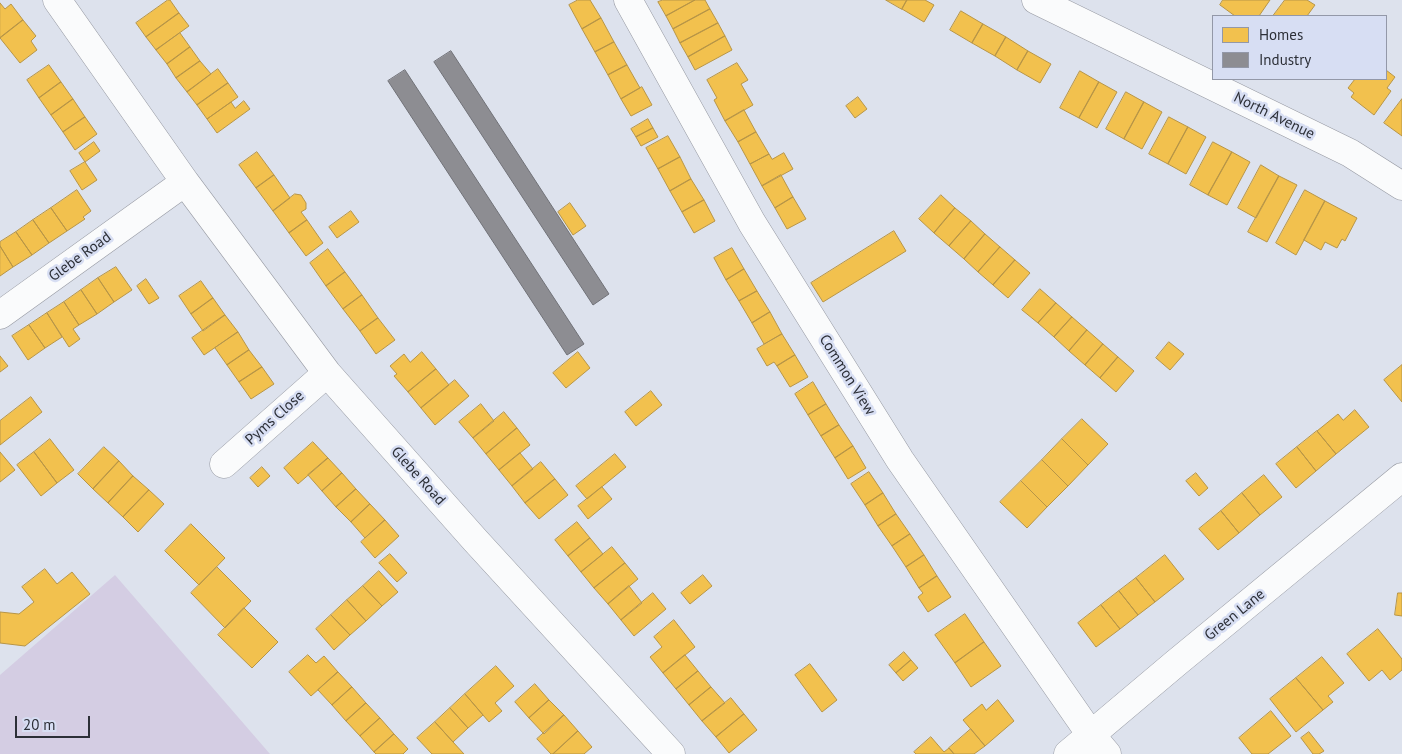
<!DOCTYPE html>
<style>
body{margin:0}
#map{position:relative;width:1402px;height:754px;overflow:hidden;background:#dde2ed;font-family:"PT Sans",sans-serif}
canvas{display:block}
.legend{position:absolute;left:1212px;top:15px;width:175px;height:65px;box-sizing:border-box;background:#d7def3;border:1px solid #9398a8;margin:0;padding:6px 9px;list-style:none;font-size:15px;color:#2c2f37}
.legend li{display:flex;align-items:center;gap:10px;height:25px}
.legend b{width:25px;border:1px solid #9398a8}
.scale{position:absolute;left:15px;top:716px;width:75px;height:22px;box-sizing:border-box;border:2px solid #2c2f37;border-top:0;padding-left:6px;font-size:15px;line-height:18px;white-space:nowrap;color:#2c2f37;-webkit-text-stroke:4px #d7def3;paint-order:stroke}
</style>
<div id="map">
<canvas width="1402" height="754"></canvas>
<ul class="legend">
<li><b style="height:14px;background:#f2c14e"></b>Homes</li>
<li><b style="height:14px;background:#8d8d92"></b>Industry</li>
</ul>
<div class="scale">20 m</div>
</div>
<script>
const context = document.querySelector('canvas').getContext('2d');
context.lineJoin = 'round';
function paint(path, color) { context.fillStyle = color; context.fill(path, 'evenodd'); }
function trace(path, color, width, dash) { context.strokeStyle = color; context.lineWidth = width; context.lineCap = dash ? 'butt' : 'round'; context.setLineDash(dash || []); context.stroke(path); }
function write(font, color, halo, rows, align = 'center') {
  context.font = font + ' "PT Sans",sans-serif'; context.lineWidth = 5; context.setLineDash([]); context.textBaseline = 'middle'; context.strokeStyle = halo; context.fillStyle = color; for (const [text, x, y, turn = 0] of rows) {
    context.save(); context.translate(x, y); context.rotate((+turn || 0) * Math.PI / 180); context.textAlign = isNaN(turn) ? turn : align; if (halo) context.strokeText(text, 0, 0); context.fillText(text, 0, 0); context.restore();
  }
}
const green = new Path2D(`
 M115,575L270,754H0V675Z`);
const homes = new Path2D(`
 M168,0H170L179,13L146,37L136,23Z
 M578,0H590L601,18L582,29L569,5Z
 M663,0H695L666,16L658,2Z
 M695,0H705L710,9L673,29L666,16Z
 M886,0H907L902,9Z
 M907,0H925L934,5L924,22L902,9Z
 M1223,0H1270L1259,16H1235L1220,5Z
 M1285,0H1307L1315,5L1307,16H1273Z
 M0,3L5,9L11,4L23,20L0,38Z
 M710,9L718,23L680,43L673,29Z
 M961,11L983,24L972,43L950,30Z
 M179,13L189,26L156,50L146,37Z
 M601,18L614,42L595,52L582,29Z
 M23,20L36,36L31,41L37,50L20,63L0,38Z
 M718,23L725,36L688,57L680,43Z
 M983,24L1006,37L995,56L972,43Z
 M180,33L190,47L167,64L156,50Z
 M725,36L732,50L695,70L688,57Z
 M1006,37L1028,51L1017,70L995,56Z
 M614,42L627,65L608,75L595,52Z
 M190,47L200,61L176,78L167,64Z
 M1028,51L1051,64L1040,83L1017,70Z
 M200,61L211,74L187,92L176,78Z
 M737,63L748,80L741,84L753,105L725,121L714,100L717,98L707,80Z
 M49,65L61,82L39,98L27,80Z
 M627,65L640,88L621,99L608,75Z
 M218,69L228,83L197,105L187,92Z
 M1386,70L1395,77L1387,88L1391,91L1374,115L1351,97L1354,93L1348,88L1355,79H1386Z
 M1080,71L1099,82L1079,118L1060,108Z
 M61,82L73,99L51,115L39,98Z
 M1099,82L1117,92L1097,128L1079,118Z
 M228,83L238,97L207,119L197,105Z
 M642,87L652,105L631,116L621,99Z
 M1126,92L1144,102L1124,139L1106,129Z
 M858,97L867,109L855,118L846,106Z
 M73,99L85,117L63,132L51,115Z
 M1402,99V136L1384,123Z
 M244,101L250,109L217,133L207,119L231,102L235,108Z
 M1144,102L1162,112L1142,149L1124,139Z
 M744,110L756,132L738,142L725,121Z
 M85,117L97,134L75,150L63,132Z
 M1169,117L1188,127L1168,164L1149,154Z
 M648,119L653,128L636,137L631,129Z
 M1188,127L1206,137L1186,174L1168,164Z
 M653,128L658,137L641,146L636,137Z
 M756,132L769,154L750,164L738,142Z
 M668,136L680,157L658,169L646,148Z
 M94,142L100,151L85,162L79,153Z
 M1213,142L1232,152L1208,195L1190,185Z
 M257,152L274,175L256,188L239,165Z
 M1232,152L1250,162L1227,205L1208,195Z
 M784,153L793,169L762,186L750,164L769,154L772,159Z
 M680,157L691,179L670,191L658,169Z
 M85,162L97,180L82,190L70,171Z
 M1261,165L1279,176L1256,218L1238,208Z
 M274,175L290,198L273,211L256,188Z
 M781,175L793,197L775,208L762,186Z
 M1279,176L1297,185L1267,242L1248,232Z
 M691,179L704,200L682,212L670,191Z
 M77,190L91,211L83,217L85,219L67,231L51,208Z
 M1305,190L1325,201L1296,255L1276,243Z
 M295,194L301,195L306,203V209L301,212L307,220L289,233L273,211Z
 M941,195L955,208L934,233L919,219Z
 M793,197L806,219L787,229L775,208Z
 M704,200L715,221L694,233L682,212Z
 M1325,201L1357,218L1345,241L1342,239L1337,248L1325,242L1321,250L1304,240Z
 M570,203L586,226L573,235L558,212Z
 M51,208L67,231L49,243L33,220Z
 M955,208L971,221L949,246L934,233Z
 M351,211L359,222L337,238L329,227Z
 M33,220L49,243L32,255L16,232Z
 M307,220L323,243L306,256L289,233Z
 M971,221L985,234L964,259L949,246Z
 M894,231L906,251L823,302L811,283Z
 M16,232L32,255L13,267L0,246V242Z
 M985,234L1000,247L978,272L964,259Z
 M0,246L13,267L0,276Z
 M1000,247L1015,260L993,285L978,272Z
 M732,248L744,269L726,280L714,258Z
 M328,249L345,272L326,286L310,263Z
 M1015,260L1030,273L1008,298L993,285Z
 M116,267L132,290L114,302L98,278Z
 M744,269L757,291L739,301L726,280Z
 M345,272L362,295L343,309L326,286Z
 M98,278L114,302L97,314L81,290Z
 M146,279L159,298L149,304L137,286Z
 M201,281L213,298L191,314L179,296Z
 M1040,289L1056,303L1038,323L1022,310Z
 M81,290L97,314L79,325L64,302Z
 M757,291L770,312L752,323L739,301Z
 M362,295L378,318L360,331L343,309Z
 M213,298L225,315L203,331L191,314Z
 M64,302L79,325L73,329L80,339L69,347L47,313Z
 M1056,303L1072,317L1054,337L1038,323Z
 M770,312L782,334L764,344L752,323Z
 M47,313L62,337L45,348L29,325Z
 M225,315L238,332L204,355L192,338Z
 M1072,317L1087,330L1069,351L1054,337Z
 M378,318L395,340L376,354L360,331Z
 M29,325L45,348L28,360L12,336Z
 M1087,330L1103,344L1085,365L1069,351Z
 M238,332L249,350L227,365L215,348Z
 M782,334L795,355L777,366L774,362L767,366L757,349Z
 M1169,342L1184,354L1170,370L1156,358Z
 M1103,344L1118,357L1100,378L1085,365Z
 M249,350L262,367L239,382L227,365Z
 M422,352L436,369L408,392L394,376L397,374L390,366L404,354L410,362Z
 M578,352L590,368L566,388L553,373Z
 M795,355L808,377L790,387L777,366Z
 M0,356L8,366L0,372Z
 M1118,357L1134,371L1116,392L1100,378Z
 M1402,365V402L1384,380Z
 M262,367L274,384L251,399L239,382Z
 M436,369L449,385L421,408L408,392Z
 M455,380L469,396L435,425L421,408Z
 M813,382L826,404L808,415L795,394Z
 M651,391L662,405L636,426L625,412Z
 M31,397L42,412L0,445V421Z
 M481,404L494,421L473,438L459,422Z
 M826,404L839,425L821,436L808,415Z
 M1355,410L1369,427L1336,454L1317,431L1338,414L1343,420Z
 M504,412L517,428L486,454L473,438Z
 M1082,419L1108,444L1088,465L1062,439Z
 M839,425L853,446L835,458L821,436Z
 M517,428L530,445L499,470L486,454Z
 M1317,431L1336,454L1316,471L1297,447Z
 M50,439L74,470L57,483L34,452Z
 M1062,439L1088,465L1068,486L1042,460Z
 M313,442L328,458L298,484L284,468Z
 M853,446L866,468L848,479L835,458Z
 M104,447L119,461L93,489L78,474Z
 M1297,447L1316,471L1296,488L1276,464Z
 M0,452L15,470L0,482Z
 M34,452L57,483L41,496L17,465Z
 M520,453L533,469L512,486L499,470Z
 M615,454L626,467L587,499L576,486Z
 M328,458L342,473L322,491L308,475Z
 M1042,460L1068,486L1047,507L1021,481Z
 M119,461L133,476L108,503L93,489Z
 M541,462L555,479L525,503L512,486Z
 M262,467L270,476L258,487L250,478Z
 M869,472L883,493L865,505L851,484Z
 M342,473L356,489L336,507L322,491Z
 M1196,473L1208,488L1199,496L1186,481Z
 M1264,475L1282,497L1260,515L1242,493Z
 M133,476L149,490L123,517L108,503Z
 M555,479L568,495L539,519L525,503Z
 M1021,481L1047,507L1027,528L1000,502Z
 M602,487L612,499L588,519L578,506Z
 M356,489L370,504L351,522L336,507Z
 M149,490L164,504L138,532L123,517Z
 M883,493L896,514L878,526L865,505Z
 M1242,493L1260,515L1239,533L1221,511Z
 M370,504L385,520L365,538L351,522Z
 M1221,511L1239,533L1218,550L1199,529Z
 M896,514L910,534L892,546L878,526Z
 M385,520L399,536L375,558L361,542Z
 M577,522L590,538L568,556L555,540Z
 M191,524L225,558L199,585L165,551Z
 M910,534L924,555L906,567L892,546Z
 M590,538L603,554L581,572L568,556Z
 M612,547L625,563L594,588L581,572Z
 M390,554L407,573L397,582L379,563Z
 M924,555L937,576L919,588L906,567Z
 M1165,555L1184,579L1155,602L1136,578Z
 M625,563L638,579L608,604L594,588Z
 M217,567L251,601L225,628L191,593Z
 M45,569L57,584L72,572L90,594L25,646L0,643V612L19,614L34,602L22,587Z
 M379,571L398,592L382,606L363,586Z
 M703,575L712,586L690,604L681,593Z
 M937,576L951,597L928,612L918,597L923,593L919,588Z
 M1136,578L1155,602L1138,615L1119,591Z
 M363,586L382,606L366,621L347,600Z
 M629,586L642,603L621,620L608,604Z
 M1119,591L1138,615L1120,629L1101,605Z
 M653,593L666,609L634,636L621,620Z
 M1398,593H1402V616L1395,615Z
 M347,600L366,621L350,635L331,615Z
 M1101,605L1120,629L1096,647L1078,623Z
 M244,608L278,642L252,668L218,635Z
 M965,614L984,642L955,663L935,635Z
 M331,615L350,635L334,650L316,629Z
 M674,620L695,647L663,673L650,657L662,647L654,637Z
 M1378,629L1402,659V670L1390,680L1382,670L1369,681L1347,654Z
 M984,642L1001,666L971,687L955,663Z
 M904,652L911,660L896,673L889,665Z
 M308,655L316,663L324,656L338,672L311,696L289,672Z
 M685,655L698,671L676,689L663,673Z
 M1322,657L1344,683L1328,696L1333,702L1323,710L1296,678Z
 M911,660L918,668L903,681L896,673Z
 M810,664L837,700L822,712L795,675Z
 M496,666L514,686L495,703L502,711L489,722L465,694Z
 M698,671L711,687L689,705L676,689Z
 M338,672L352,687L332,705L318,690Z
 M1296,678L1323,710L1296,732L1270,699Z
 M535,684L549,700L529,718L515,702Z
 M352,687L366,703L346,721L332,705Z
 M711,687L725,703L702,721L689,705Z
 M465,694L483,715L468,728L450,708Z
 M731,698L744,714L716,737L702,721Z
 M549,700L564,715L544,734L529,718Z
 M998,700L1014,721L985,746L963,720L982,704L986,710Z
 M366,703L380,718L360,736L346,721Z
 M450,708L468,728L453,742L435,722Z
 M1271,711L1291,736L1268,754H1252L1239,738Z
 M744,714L757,730L729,753L716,737Z
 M564,715L578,731L553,754H551L537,739Z
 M380,718L394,734L374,752L360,736Z
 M435,722L453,742L464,754H432L417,738Z
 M971,729L985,746L974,754H954L949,748Z
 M578,731L592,747L584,754H553Z
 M1309,732L1324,751L1319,754H1313L1301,738Z
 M394,734L408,749L403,754H376L374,752Z
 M931,737L944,752L949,748L954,754H916L914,752Z`);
const industry = new Path2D(`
 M451,51L609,294L593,305L434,62Z
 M405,70L584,344L567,355L388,81Z`);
const minor = new Path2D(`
 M57,0L185,182L327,373L475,540L671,754
 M628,0L752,223L900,460L1091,735L1107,754
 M1036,0L1350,153L1402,186
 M0,315L185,182
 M224,464L327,373
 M1068,754L1176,663L1402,477`);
const streetNames = [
 ["North Avenue",1274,116,26],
 ["Glebe Road",80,257,-36],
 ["Common View",847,375,58],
 ["Pyms Close",275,418,-42],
 ["Glebe Road",418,476,48],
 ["Green Lane",1235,615,-39]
];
paint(green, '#d4cde3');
paint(homes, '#f2c14e');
trace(homes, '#b79547', 1);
paint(industry, '#8d8d92');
trace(industry, '#707177', 1);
trace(minor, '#9598a1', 29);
trace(minor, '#fafbfc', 28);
write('15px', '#2c2f37', '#d7def3', streetNames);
</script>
